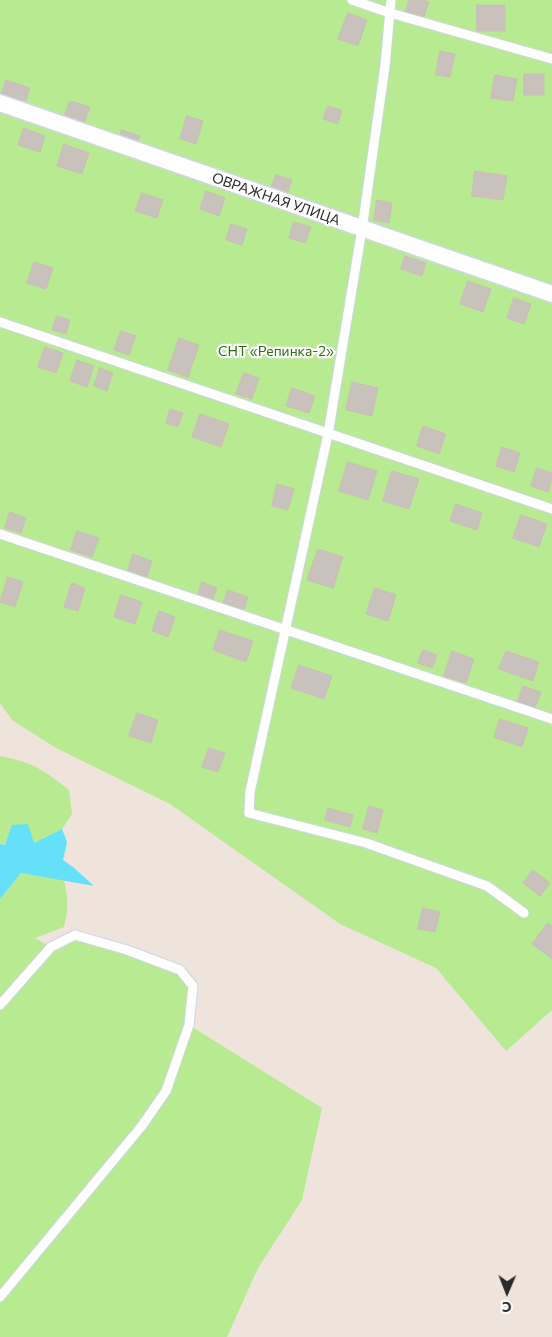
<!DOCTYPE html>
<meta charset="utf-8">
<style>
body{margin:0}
#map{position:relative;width:552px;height:1337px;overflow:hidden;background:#eee4db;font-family:Commissioner,sans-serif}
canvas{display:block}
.north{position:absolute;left:482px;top:1267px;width:50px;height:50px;-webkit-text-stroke:4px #fff;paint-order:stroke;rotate:181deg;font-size:14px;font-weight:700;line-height:20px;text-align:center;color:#2b2b2b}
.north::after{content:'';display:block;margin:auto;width:18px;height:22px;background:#2b2b2b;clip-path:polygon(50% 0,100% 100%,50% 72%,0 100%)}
</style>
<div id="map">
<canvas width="552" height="1337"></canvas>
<div class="north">С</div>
</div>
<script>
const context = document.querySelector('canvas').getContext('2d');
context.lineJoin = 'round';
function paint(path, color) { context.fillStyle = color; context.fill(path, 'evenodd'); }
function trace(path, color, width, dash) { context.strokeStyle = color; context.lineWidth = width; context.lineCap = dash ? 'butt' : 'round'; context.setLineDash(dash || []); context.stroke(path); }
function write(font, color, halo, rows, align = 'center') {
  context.font = font + ' Commissioner,sans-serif'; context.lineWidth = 4.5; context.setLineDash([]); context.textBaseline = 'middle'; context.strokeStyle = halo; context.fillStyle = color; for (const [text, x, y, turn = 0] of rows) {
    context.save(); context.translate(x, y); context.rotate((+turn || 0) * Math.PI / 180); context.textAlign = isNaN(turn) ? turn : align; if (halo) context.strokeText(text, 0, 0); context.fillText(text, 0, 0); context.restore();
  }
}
const green = new Path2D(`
 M0,0H552V1010L506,1051L436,968L340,924L170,804L56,748L12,720L0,703Z
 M0,756C32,762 44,770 69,790L72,814L62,829L34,843L0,844Z
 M21,873L64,880C68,897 69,910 64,927L35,938L51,947L75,935L180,970L193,986L189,1025L322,1108L302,1200L258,1268L227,1337H0V899Z`);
const water = new Path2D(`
 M28,824L34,843L62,829L67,842L63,860L73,867L94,886L21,873L0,899V844L5,845L12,825Z`);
const building = new Path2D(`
 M409,0H423L429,2L423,19L405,13Z
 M477,5H505V31H477Z
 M348,13L367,20L358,46L338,39Z
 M440,51L455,54L450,77L436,75Z
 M524,74H544V95H524Z
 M495,75L517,79L513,101L491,98Z
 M6,80L30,88L25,103L1,95Z
 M70,101L90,107L83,126L63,119Z
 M328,106L342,110L338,124L323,119Z
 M187,116L203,121L196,144L180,139Z
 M24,128L45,136L40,152L18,145Z
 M122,130L140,136L135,148L117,142Z
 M64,144L89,153L82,174L57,166Z
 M475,171L507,176L503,200L472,196Z
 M276,175L292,180L285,200L269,195Z
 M206,191L225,198L219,216L200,209Z
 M142,193L163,200L157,218L135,211Z
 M377,200L392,203L389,223L374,220Z
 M294,222L311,227L305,243L289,238Z
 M231,224L247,229L242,245L226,240Z
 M405,256L426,263L422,276L401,269Z
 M34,262L53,268L46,289L27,283Z
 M468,281L491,289L483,312L460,304Z
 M514,298L531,304L524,324L507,318Z
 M57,316L70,320L66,334L52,330Z
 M121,331L136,336L129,355L114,350Z
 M179,338L199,345L188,377L168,370Z
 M45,347L63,353L56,373L38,367Z
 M77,360L94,366L87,387L70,381Z
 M100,368L113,373L107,391L94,386Z
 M244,373L259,378L252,399L236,394Z
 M352,382L378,388L372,416L346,410Z
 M292,388L315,396L309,413L286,406Z
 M170,409L183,413L178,427L166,423Z
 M200,414L229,424L221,447L192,437Z
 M423,426L446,434L439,454L417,446Z
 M502,447L520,453L514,472L496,466Z
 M348,462L377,471L368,500L339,491Z
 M537,468L552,473V479L548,492L531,486Z
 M392,471L419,479L409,509L383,501Z
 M277,484L294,489L288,510L272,506Z
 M456,504L482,513L477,530L450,521Z
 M10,512L26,518L21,533L5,528Z
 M521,515L547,524L539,547L513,538Z
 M77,531L99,538L92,557L71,550Z
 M318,549L343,557L333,588L307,580Z
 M133,554L152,561L147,577L128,570Z
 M8,577L23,582L15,607L0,602Z
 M202,582L217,588L213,600L198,595Z
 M72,583L85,588L78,611L64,607Z
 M375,588L396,595L388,621L366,614Z
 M228,590L248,597L244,609L223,603Z
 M121,595L142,602L135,624L114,617Z
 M159,611L175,617L168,637L152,631Z
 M220,630L253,641L246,662L213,650Z
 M423,650L437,655L432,668L418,663Z
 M452,651L474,659L466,683L444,676Z
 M506,651L539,662L533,681L499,669Z
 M299,665L332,676L324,699L291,688Z
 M523,686L541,692L534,710L517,704Z
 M137,713L158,720L151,743L129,736Z
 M500,719L528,728L522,747L494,737Z
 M209,748L225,753L218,772L202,767Z
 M369,806L383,810L377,833L363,829Z
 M328,808L353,815L350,827L325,820Z
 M533,870L550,883L540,896L523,883Z
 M423,908L440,912L435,932L418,929Z
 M548,923L552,926V959L532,944Z`);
const lane = new Path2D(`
 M352,0L390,13L552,59
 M391,0L385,66L362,229L328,434L250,792L249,813L366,843L487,886L524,913
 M0,322L552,509
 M0,534L552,719
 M0,1005L51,947L75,935L127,950L180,970L193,986L189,1025L166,1091L141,1127L0,1297`);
const street = new Path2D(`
 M0,103L552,294`);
const streetNames = [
 ["ОВРАЖНАЯ УЛИЦА",276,199,19]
];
const parkNames = [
 ["СНТ «Репинка-2»",276,351]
];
paint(green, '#b8ea92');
paint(water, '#64e0fa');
paint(building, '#c9c1bb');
trace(building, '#cac0b5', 1);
trace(lane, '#d0d6e5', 11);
trace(street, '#d0d6e5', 19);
trace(lane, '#fff', 9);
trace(street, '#fff', 16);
write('14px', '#2b2b2b', '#fff', streetNames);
write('14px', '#2f6f13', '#fff', parkNames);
</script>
